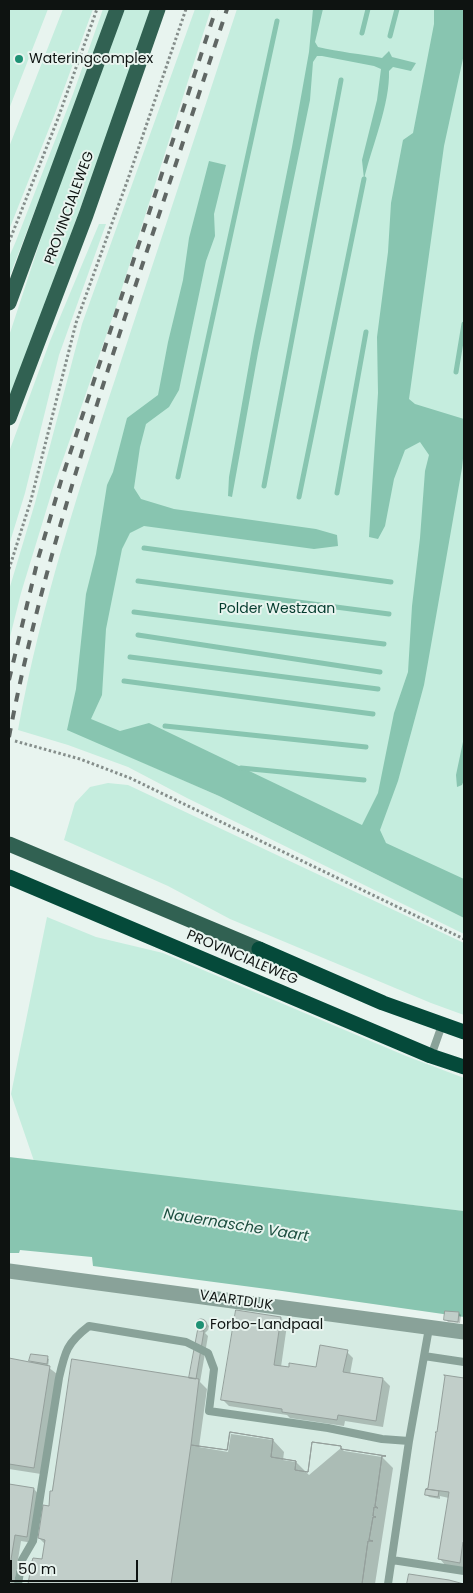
<!DOCTYPE html>
<style>
body{margin:0}
#map{position:relative;width:473px;height:1593px;overflow:hidden;background:#e8f4ef;font-family:Poppins,sans-serif}
canvas{display:block}
.frame{position:absolute;inset:0;border:10px solid #0e1311;pointer-events:none}
.scale{position:absolute;left:10px;top:1560px;width:128px;height:22px;box-sizing:border-box;border:2px solid #0e1311;border-top:0;padding-left:6px;font-size:15px;line-height:18px;white-space:nowrap;color:#0e1311;-webkit-text-stroke:4px #e8f4ef;paint-order:stroke}
</style>
<div id="map">
<canvas width="473" height="1593"></canvas>
<div class="frame"></div>
<div class="scale">50 m</div>
</div>
<script>
const context = document.querySelector('canvas').getContext('2d');
context.lineJoin = 'round';
function paint(path, color) { context.fillStyle = color; context.fill(path, 'evenodd'); }
function trace(path, color, width, dash) { context.strokeStyle = color; context.lineWidth = width; context.lineCap = dash ? 'butt' : 'round'; context.setLineDash(dash || []); context.stroke(path); }
function write(font, color, halo, rows, align = 'center') {
  context.font = font + ' Poppins,sans-serif'; context.lineWidth = 4; context.setLineDash([]); context.textBaseline = 'middle'; context.strokeStyle = halo; context.fillStyle = color; for (const [text, x, y, turn = 0] of rows) {
    context.save(); context.translate(x, y); context.rotate((+turn || 0) * Math.PI / 180); context.textAlign = isNaN(turn) ? turn : align; if (halo) context.strokeText(text, 0, 0); context.fillText(text, 0, 0); context.restore();
  }
}
const built = new Path2D(`
 M9,1278L464,1339V1584H9Z`);
const green = new Path2D(`
 M9,9H48L9,109Z
 M63,9H93L54,116L9,230V147Z
 M103,9H112L9,278V257L16,241L73,94Z
 M123,9H152L111,125L9,402V336L67,159Z
 M195,9H211L114,313L53,488L21,593L9,641V590L35,503L82,324Z
 M237,9H464V908L266,812L67,729L219,796L464,918V934L187,798L128,767L68,745L18,730C41,603 82,480 122,358C160,242 199,125 237,9Z
 M99,224H106L59,355L25,493L10,542H9V452L50,341Z
 M108,783L128,785L464,943V1015L431,1003L230,919L168,886L64,840L75,803L90,787Z
 M47,917L96,937L163,953L406,1056L464,1078V1211L34,1161L11,1094Z`);
const water = new Path2D(`
 M313,9H323L315,42L318,47C339,52 361,54 382,58L389,51L392,57L416,63L411,71L393,67L389,71C390,104 372,146 364,179L362,160L377,100L381,69L374,66L322,56H317L313,62L310,100L258,353L232,497L228,496L229,477L254,336L292,147L309,52Z
 M434,9H464V54L444,146L409,399L415,404L464,419V449L462,468L424,685L398,781L380,830L386,843L464,879V918L219,796L67,730L76,689L86,594L96,554L107,485L113,472L127,418L158,395L168,342L183,280L189,238L209,161L226,165L214,214L215,236L206,261L179,390L169,407L146,424L140,447L134,488L141,499L174,509L316,529L337,535L338,546L314,549L144,526L130,533L122,549L106,629L102,695L91,719L120,731L149,723L362,825L378,793L394,713L408,672L412,606L420,538L425,471L429,455L420,442L405,450L394,479L385,526L378,539L369,537L378,393L377,337L388,252L391,203L403,140L413,133L434,24Z
 M464,737V780L462,785L457,787L456,775Z
 M9,1157L464,1211V1317L282,1291L93,1266L92,1257L20,1250L19,1253H9Z`);
const shadow = new Path2D(`
 M459,1313L461,1315L460,1323L448,1322L446,1320Z
 M281,1318L287,1325L281,1367L317,1369L346,1351L353,1358L350,1374L383,1379L390,1386L383,1427L345,1421L344,1426L290,1418L287,1415L229,1406L222,1399Z
 M200,1320L204,1321L209,1326L208,1330L205,1333L208,1336L200,1382L207,1389L199,1447L228,1452L231,1434L273,1440L284,1452L283,1460L296,1462L309,1475L341,1448L344,1451L382,1457L393,1468L375,1584H29L33,1561H43L45,1544L39,1538L50,1507L190,1379L199,1330L196,1326L197,1322Z
 M47,1358L49,1359L48,1367L57,1374L41,1474L9,1469V1360L35,1365L31,1361Z
 M447,1376L464,1379V1568L446,1566L440,1559L449,1498L440,1496V1499L429,1497L427,1495L429,1491Z
 M9,1485L34,1489L40,1496L33,1543L21,1541L14,1584H9Z
 M410,1575L464,1584H408Z`);
const stream = new Path2D(`
 M362,33L368,9
 M390,36L397,9
 M456,372L464,324
 M178,477L277,21
 M264,486L341,80
 M337,493L366,332
 M299,497L364,179
 M144,548L391,582
 M138,581L389,614
 M134,612L384,644
 M138,635L380,672
 M130,657L378,689
 M124,681L373,714
 M165,726L366,747
 M241,768L364,780`);
const building = new Path2D(`
 M236,1310L281,1317L274,1365L289,1367V1363L316,1367L320,1345L348,1350L343,1372L383,1378L376,1421L338,1415L337,1420L282,1412V1409L221,1400Z
 M445,1311L459,1312L458,1322L444,1320Z
 M195 1325a6 6 0 1 1 12 0a6 6 0 1 1-12 0Z
 M198,1330L204,1331L196,1379L189,1378Z
 M31,1354L48,1356L47,1364L29,1361Z
 M9,1358L50,1366L34,1468L9,1464Z
 M72,1359L199,1379L191,1445L227,1450L230,1432L273,1439L271,1457L296,1461L295,1470L308,1472L312,1442L341,1446V1449L386,1456H382L375,1506L378,1508L374,1507L373,1516L376,1517H373L369,1540L373,1541H368L362,1584H28L32,1561L33,1558L42,1559L45,1540L38,1538L43,1505L49,1506L50,1491H52Z
 M444,1375L464,1378V1542H463L460,1563L438,1559L449,1492L426,1489L428,1488L436,1433L435,1432H437L445,1376Z
 M230,1432L273,1439L271,1457L296,1461L295,1470L308,1472L312,1442L341,1446V1449L386,1456H382L375,1506L378,1508L374,1507L373,1516L376,1517H373L369,1540L373,1541H368L362,1584H171L191,1445L227,1450Z
 M9,1484L34,1488L27,1537L15,1535L9,1572Z
 M426,1489L439,1491L438,1497L425,1495Z
 M409,1574L449,1580L464,1584H407Z`);
const path = new Path2D(`
 M9,242L57,121L97,9
 M9,569L31,500L76,323L128,179L186,9
 M15,741L80,759L130,778L464,939`);
const lane = new Path2D(`
 M431,1056L442,1025
 M424,1356L464,1362
 M392,1560L464,1571
 M18,1584L22,1560L33,1541L59,1378C65,1351 67,1343 89,1326L186,1342L208,1353L214,1369L209,1411L328,1428L382,1439L409,1441
 M388,1584L409,1441L429,1328`);
const street = new Path2D(`
 M9,1271L464,1332`);
const primary = new Path2D(`
 M9,303L117,9
 M9,418L86,215L158,9
 M9,844L259,949`);
const highway = new Path2D(`
 M9,877L431,1056L464,1067
 M259,949L383,1003L464,1032`);
const rail = new Path2D(`
 M9,680L38,559L61,481L216,9
 M9,737C36,594 80,456 125,317C159,215 193,112 227,9`);
const markers = [
 [19,59,5,"#1d9174"],
 [200,1325,5,"#1d9174"]
];
const poiNames = [
 ["Wateringcomplex",29,59],
 ["Forbo-Landpaal",210,1325]
];
const streetNames = [
 ["PROVINCIALEWEG",70,208,-70],
 ["PROVINCIALEWEG",242,958,23],
 ["VAARTDIJK",236,1301,8]
];
const parkNames = [
 ["Polder Westzaan",277,609]
];
const waterNames = [
 ["Nauernasche Vaart",236,1226,9]
];
paint(built, '#d6ebe3');
paint(green, '#c5edde');
paint(water, '#88c5b0');
paint(shadow, '#0003');
trace(stream, '#88c5b0', 5);
paint(building, '#c1cec9');
trace(building, '#95a09c', 1);
trace(path, '#858e8b', 3, [2.5, 2.5]);
trace(lane, '#89a299', 8);
trace(street, '#89a299', 15);
trace(primary, '#316152', 15);
trace(highway, '#054a3a', 15);
trace(rail, '#606764', 4, [9, 9]);
for (const [x, y, r, color] of markers) { const dot = new Path2D(); dot.arc(x, y, r, 0, 2 * Math.PI); context.fillStyle = color; context.fill(dot); trace(dot, '#e8f4ef', 2); }
write('14px', '#0e1311', '#e8f4ef', poiNames, 'left');
write('14px', '#0e1311', '#e8f4ef', streetNames);
write('14px', '#043c2e', '#e8f4ef', parkNames);
write('italic 15px', '#1d4f40', '#e8f4ef', waterNames);
</script>
